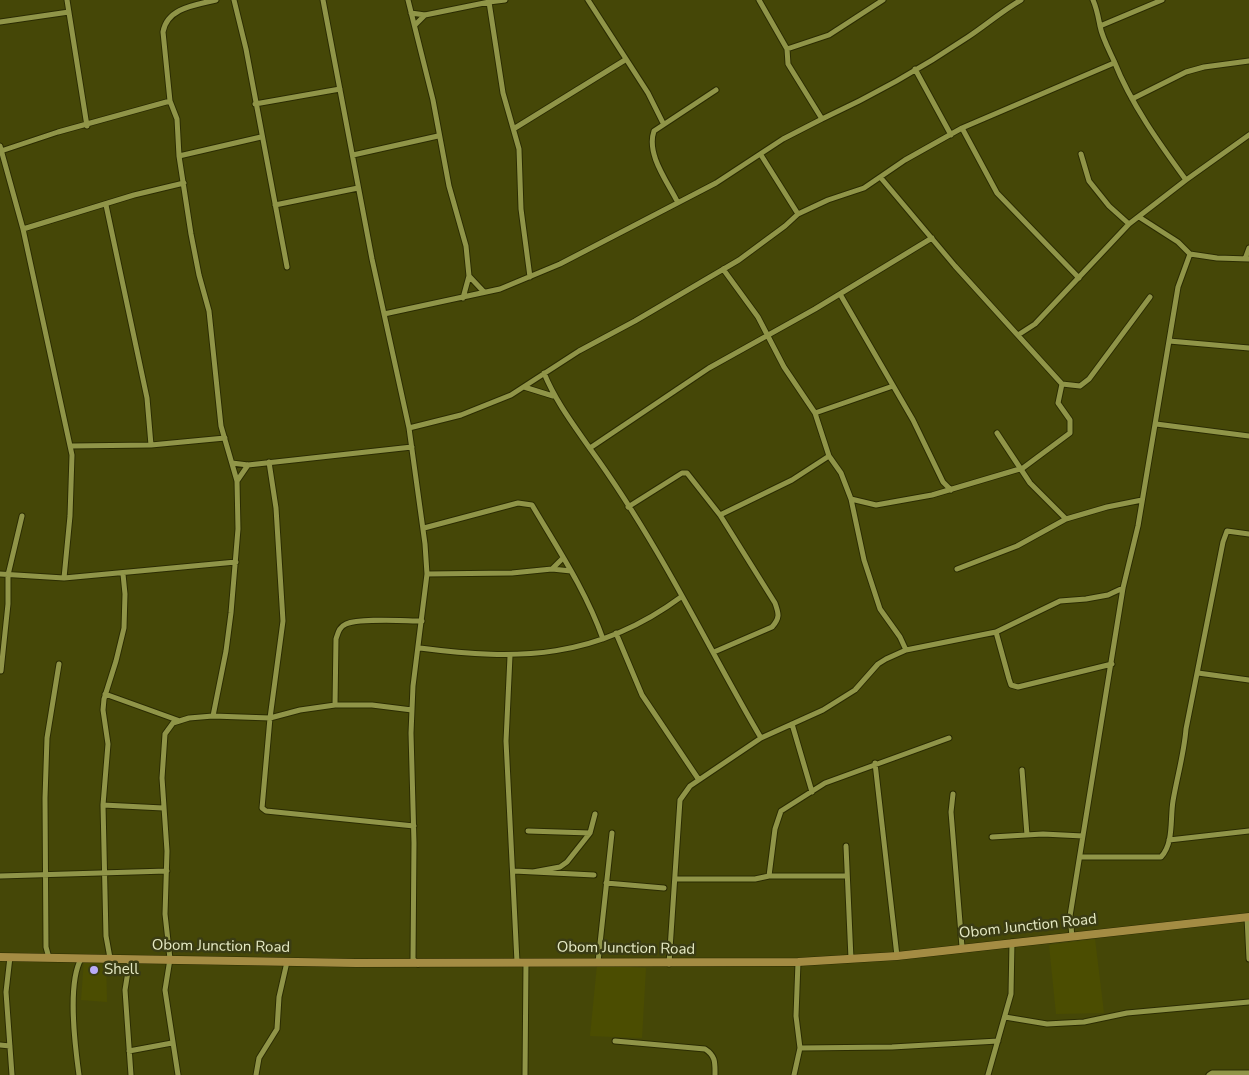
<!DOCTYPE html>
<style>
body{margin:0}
canvas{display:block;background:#454707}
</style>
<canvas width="1249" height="1075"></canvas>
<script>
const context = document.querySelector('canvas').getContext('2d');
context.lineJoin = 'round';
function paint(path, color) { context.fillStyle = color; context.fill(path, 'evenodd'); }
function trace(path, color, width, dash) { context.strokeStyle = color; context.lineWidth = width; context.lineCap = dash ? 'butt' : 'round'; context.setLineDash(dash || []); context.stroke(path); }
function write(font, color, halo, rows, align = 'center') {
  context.font = font + ' "Nunito Sans",sans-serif'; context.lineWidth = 5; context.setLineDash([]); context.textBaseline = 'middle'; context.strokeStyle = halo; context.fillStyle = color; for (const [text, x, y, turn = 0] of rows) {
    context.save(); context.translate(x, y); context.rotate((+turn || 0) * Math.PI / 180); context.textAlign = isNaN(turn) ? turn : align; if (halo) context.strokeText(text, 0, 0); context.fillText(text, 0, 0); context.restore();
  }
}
const built = new Path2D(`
 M1095,939L1104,1013L1056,1014L1049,945Z
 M84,960H106L107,1002L81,1000Z
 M597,965L646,968L642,1038L590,1036Z`);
const street = new Path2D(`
 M67,0L87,126
 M234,0L246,49L287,267
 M323,0L372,259L409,428L425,544L427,574L413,686L411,733L414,843L413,959L418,964
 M408,0L433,100L449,186L466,246L469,276L463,298
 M505,0L489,2L503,93L519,149L521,209L530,277
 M588,0L648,93L663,123
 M759,0L787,49L788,64L822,119C872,96 922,68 968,37C986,25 1002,11 1021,0
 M1093,0C1097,9 1098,16 1100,26C1102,37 1109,50 1114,61C1131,104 1159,143 1186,180
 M411,13L425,15L489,2V0
 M0,22L69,12
 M415,25L425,15
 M1100,26L1162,0
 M787,49L829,35L883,0
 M915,69L951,135
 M1132,99L1186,72L1204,67L1249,61
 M255,104L340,89
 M515,128L625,60
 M962,128L997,193L1079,278
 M0,146L23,229L72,455L70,516L64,578
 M1,151L58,132L170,101
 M1081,154L1089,181L1109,206L1129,224
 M353,155L438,136
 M761,155L798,214
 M179,156L261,137
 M881,178L955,266L1062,384L1080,386L1089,379L1150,297
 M677,201C667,181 646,154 654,131L716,90
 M106,205L147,398L151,445
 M275,205L358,188
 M1139,217L1178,242L1190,254L1217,258L1249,259
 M23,229L134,195L184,183
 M1245,259L1249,248
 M723,269L758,317L784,367L815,413L829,456L841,473L851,499L864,560L880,609L900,637L906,650
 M469,276L484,292
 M840,294L913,420L943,482L951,490
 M384,314L500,289L560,264L716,183L783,139L822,119
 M1018,335L1035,324L1129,224L1186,180L1249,135
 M1169,341L1249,348
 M544,373C556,402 573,424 591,450C615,483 637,518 657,552C693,613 725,677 761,738
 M524,387L553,396
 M815,413L893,386
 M1156,424L1249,436
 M409,428L461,415L511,395L579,351L635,321L739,260L785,226L798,214L828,200L864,188L905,160L962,128L1114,63
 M997,433L1030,483L1066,519
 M71,446L151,445L225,438
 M590,448L709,368L815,309L932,238
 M269,462L276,508L283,621L270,718L262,808L266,811L414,826
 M232,463L248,465L412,447
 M237,481L248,465
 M851,499L876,505L932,495L1023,468L1070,433V420L1058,403L1062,384
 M628,507L682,473H687L720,515L775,603C779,614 780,618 772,627L714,652
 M720,515L792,480L829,456
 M424,528L518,503L532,505C558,549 586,591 603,639
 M552,569L563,558
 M957,569L1017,546L1066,519L1107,507L1142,500
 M0,574L64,578L236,562
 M427,574L512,573L552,569L571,571
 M996,632L1009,679L1011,685L1018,687L1112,664
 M616,633L642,695L699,780
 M420,648C519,661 597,659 681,597
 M510,656L506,741L517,962
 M1,671L8,604V575L22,516
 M1198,673L1249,680
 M105,694L180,721
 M335,705L336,639C338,633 339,627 346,624C360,618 405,621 422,621
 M213,716L226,651L231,613L238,529L237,481L221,426L209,311L199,275L191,234L179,156L177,119L170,101L163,32C167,8 195,5 216,0
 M792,724L812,792
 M875,763L897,956
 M1022,770L1027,835
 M953,794L951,812L962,947
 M103,805L163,808
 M528,831L590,833
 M992,837L1043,834L1083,836
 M1169,840L1249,831
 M846,846L851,959
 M1080,857H1161C1174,843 1170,819 1173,801C1177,777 1184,754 1186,729L1223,542L1227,531L1249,534
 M514,871L594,875
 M533,872L560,867L567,862L590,833L595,814
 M0,876L167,871
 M769,876H847
 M676,879H755L769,876L775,829L781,811L825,783L949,738
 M606,883L664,888
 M1247,917L1249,959
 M1072,937L1070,916L1123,588L1138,526L1178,287L1190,254
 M10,957L6,992L12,1075
 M49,958L46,947L45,798L47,738L59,664
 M110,958L106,936L103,805L108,744L103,710L104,699L116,661L124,628L125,594L123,574
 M130,959L125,990L131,1075
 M598,962L612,833
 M669,964L680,800L690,786L761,738L823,710L855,690L878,664L886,659L906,650L996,632L1060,601L1086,599L1108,595L1123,588
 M1005,1017L1047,1024L1084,1022L1127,1013L1249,1002
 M615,1041L705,1049C716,1056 715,1063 715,1075
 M0,1045L10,1046
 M800,1048L892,1047L998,1041
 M129,1051L172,1043
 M79,1075C75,1046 67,984 81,959
 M178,1075L165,990L170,959L165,914L167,851L162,778L165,734L173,723L189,718L213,716L270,718L300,710L335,705H372L412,710
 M256,1075L259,1058L277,1029L279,997L287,962
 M525,1075L526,962
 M794,1075L800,1048L796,1016L798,962
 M988,1075L1011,994L1012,942
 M1209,1075L1212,1073H1249`);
const secondary = new Path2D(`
 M0,957L356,963L798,962L897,956L1249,917`);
const markers = [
 [94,970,5,"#b9abf7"]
];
const streetNames = [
 ["Obom Junction Road",1028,927,-6],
 ["Obom Junction Road",221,947,1],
 ["Obom Junction Road",626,949,1]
];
const poiNames = [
 ["Shell",104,970]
];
paint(built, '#4b4d01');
trace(street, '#2b2c02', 7);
trace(secondary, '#2b2c02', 9);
trace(street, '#909548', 5);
trace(secondary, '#a48c43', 8);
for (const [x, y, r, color] of markers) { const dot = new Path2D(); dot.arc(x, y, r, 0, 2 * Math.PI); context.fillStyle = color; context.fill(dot); trace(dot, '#3a3c13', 2); }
write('15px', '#e6eac4', '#3a3c13', streetNames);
write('15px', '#e6eac4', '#3a3c13', poiNames, 'left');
</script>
